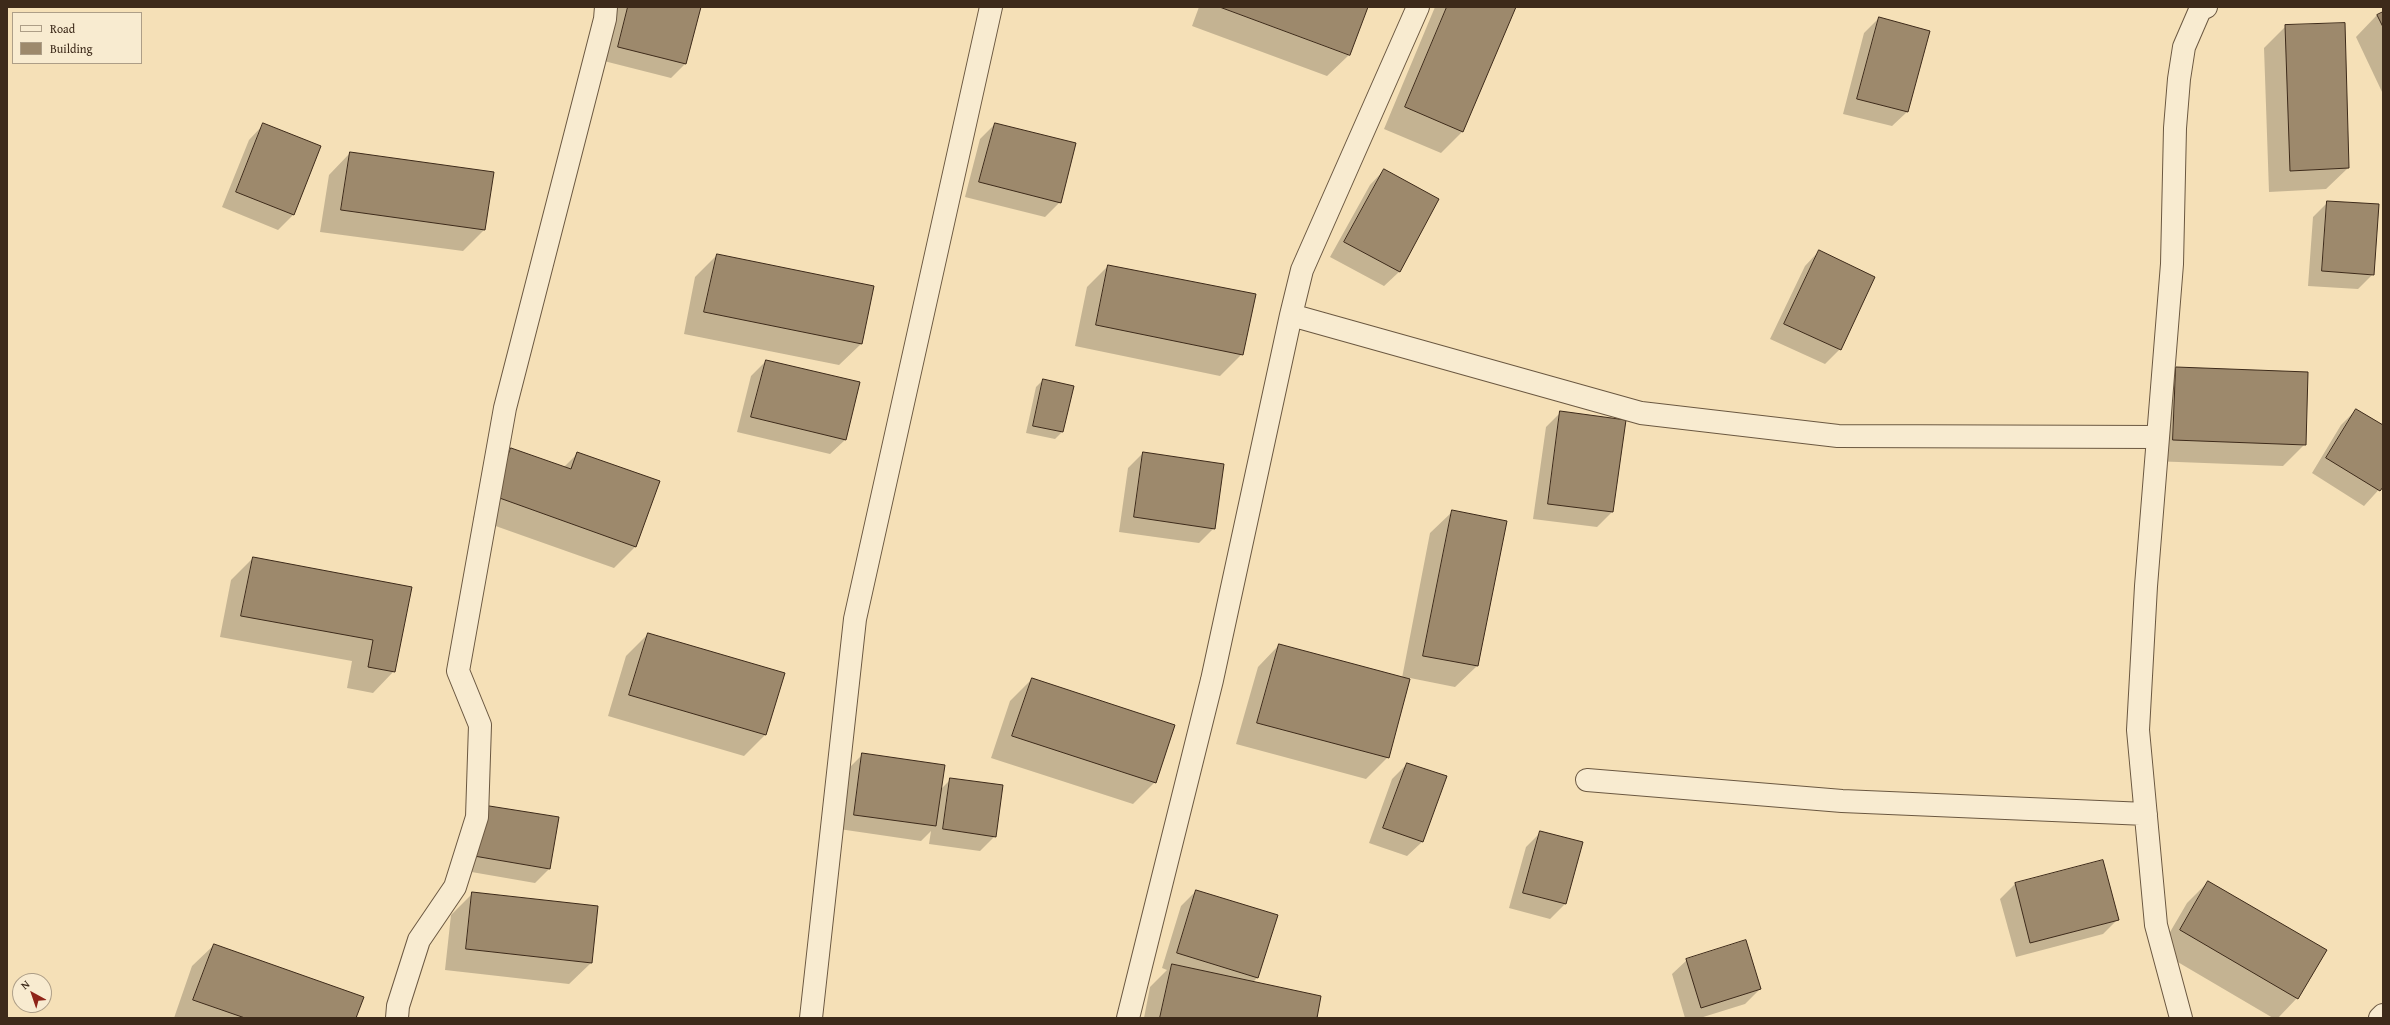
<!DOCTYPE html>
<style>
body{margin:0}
#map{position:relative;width:2390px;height:1025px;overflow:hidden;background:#f5e0b7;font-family:"Gentium Book Plus",serif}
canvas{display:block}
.frame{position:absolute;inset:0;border:8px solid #3d2a1a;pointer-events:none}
.legend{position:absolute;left:12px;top:12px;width:130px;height:52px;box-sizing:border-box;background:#f8ebd0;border:1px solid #ad9e87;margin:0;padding:5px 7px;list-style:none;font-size:12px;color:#3d2a1a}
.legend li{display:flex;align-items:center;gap:8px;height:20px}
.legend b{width:20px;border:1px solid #ad9e87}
.north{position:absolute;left:12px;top:973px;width:40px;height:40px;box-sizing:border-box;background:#f8ebd0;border:1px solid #ad9e87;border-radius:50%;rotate:320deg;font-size:11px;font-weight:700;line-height:16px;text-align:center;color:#3d2a1a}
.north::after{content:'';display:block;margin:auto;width:14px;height:18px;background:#8f2418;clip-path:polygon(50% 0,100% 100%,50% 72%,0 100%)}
</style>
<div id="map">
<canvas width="2390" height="1025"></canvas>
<div class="frame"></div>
<ul class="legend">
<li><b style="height:5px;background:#f8ebd0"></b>Road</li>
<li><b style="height:11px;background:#9d896c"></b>Building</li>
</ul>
<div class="north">N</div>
</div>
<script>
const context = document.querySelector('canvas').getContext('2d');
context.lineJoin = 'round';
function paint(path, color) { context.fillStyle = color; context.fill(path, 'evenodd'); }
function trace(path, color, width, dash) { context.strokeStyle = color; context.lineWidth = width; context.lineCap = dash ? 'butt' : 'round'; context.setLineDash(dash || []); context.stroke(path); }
const shadow = new Path2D(`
 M617,7H700L686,63L671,78L604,61Z
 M1199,7H1367L1349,55L1327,76L1192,26Z
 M1435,7H1515L1463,131L1441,153L1384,129Z
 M2383,13V94L2356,37L2377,15Z
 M1879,18L1907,112L1892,126L1843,114L1864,33Z
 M2286,26L2348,168L2326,189L2269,192L2264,48Z
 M995,124L1060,202L1045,217L965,197L980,139Z
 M263,125L320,147L293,215L278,230L222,207L249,140Z
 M350,153L484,230L463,251L320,232L329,175Z
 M1384,170L1438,199L1399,272L1384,286L1330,257L1370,185Z
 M2328,202L2373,274L2358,289L2308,286L2313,217Z
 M1819,251L1840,349L1825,364L1770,339L1805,266Z
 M717,255L873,286L861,344L839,365L684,334L695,277Z
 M1108,266L1242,354L1220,376L1075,346L1087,287Z
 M766,361L845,440L830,454L737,432L751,376Z
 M2177,368L2305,444L2283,466L2152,461L2155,389Z
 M1043,380L1073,386L1062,432L1055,439L1026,433L1036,387Z
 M2356,410L2383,426V485L2364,506L2312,473L2341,425Z
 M1561,412L1612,512L1597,527L1533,519L1546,427Z
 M512,449L563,468L578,453L635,547L614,568L473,518L490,471Z
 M1143,453L1214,528L1199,543L1119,532L1128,468Z
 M1452,512L1477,666L1455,687L1410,678L1388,757L1366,779L1236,744L1258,667L1279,645L1402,678L1430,533Z
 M253,558L411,588L394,671L373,693L347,688L352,661L220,637L231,580Z
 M648,634L783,674L765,735L744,756L608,716L626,656Z
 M1032,679L1155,782L1133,804L991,758L1010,701Z
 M863,754L941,789L951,779L995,836L980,851L929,844L931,831L921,841L839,829L848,769Z
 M1407,764L1422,842L1407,856L1369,843L1392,779Z
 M468,821L549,869L535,883L460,870Z
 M1541,832L1582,843L1565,904L1550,919L1509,908L1526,847Z
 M2102,861L2118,919L2103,934L2016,957L2000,899L2015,884Z
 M2208,882L2297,998L2278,1018H2273L2159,951L2187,903Z
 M1196,891L1257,978L1253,982L1316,1018H1144L1150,987L1167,970L1162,968L1181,906Z
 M473,893L591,963L569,984L445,970L451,915Z
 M214,945L355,1018H174L192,966Z
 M1687,960L1760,989L1745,1004L1700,1018H1685L1672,974Z`);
const building = new Path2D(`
 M628,7H701L686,64L618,47Z
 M1220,7H1368L1350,55Z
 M1447,7H1516L1463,132L1405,107Z
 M2383,12V27L2377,15Z
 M1879,17L1930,31L1908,112L1857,99Z
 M2345,23L2349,168L2290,171L2285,25Z
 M263,123L321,146L294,215L236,192Z
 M995,123L1076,143L1061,203L979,182Z
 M350,152L494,172L485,230L341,210Z
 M1384,169L1439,199L1400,272L1344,242Z
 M2327,201L2379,204L2374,275L2322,271Z
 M1819,250L1875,277L1841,350L1784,324Z
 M717,254L874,286L862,344L704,312Z
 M1108,265L1256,294L1243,355L1096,325Z
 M766,360L860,382L846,440L751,417Z
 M2176,367L2308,372L2306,445L2173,440Z
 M1043,379L1074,386L1063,432L1033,426Z
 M2356,409L2383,425V487L2380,491L2326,458Z
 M1560,411L1626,420L1613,512L1548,504Z
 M511,448L571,469L577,452L660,481L636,547L494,496Z
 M1143,452L1224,464L1215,529L1134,517Z
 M1452,510L1507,521L1478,666L1423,656Z
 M253,557L412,587L395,672L368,667L373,640L241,616Z
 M648,633L785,673L766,735L629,695Z
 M1279,644L1410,679L1389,758L1257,723Z
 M1032,678L1175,725L1156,783L1012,736Z
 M862,753L945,765L936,826L854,815Z
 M1407,763L1447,776L1423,842L1383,828Z
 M950,778L1003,785L996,837L943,829Z
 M483,805L559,817L550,869L474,856Z
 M1540,831L1583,842L1566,904L1523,893Z
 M2103,860L2119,920L2030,943L2015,883Z
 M2208,881L2327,950L2298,999L2180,930Z
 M1196,890L1278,915L1258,978L1177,953Z
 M472,892L598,906L592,963L466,949Z
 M1746,940L1761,989L1701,1008L1686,959Z
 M214,944L364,997L356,1018H245L193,1000Z
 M1172,964L1321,996L1317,1018H1160Z`);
const street = new Path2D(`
 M1291,315L1641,413L1838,436L2158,437
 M1587,780L1842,801L2146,814
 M397,1018L398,1006L419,940L455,887L477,817L480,725L458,671L505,408L605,19L606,7
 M811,1018L855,619L991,7
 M1128,1018L1212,680L1291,315L1302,270L1418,7
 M2181,1018L2156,925L2138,730L2146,586L2172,264L2175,128L2179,79L2184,47L2200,10L2206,7
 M2380,1018L2383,1015`);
paint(shadow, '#0003');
paint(building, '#9d896c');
trace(building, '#3d2a1a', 1);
trace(street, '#6b5841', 24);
trace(street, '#f8ebd0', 22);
</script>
